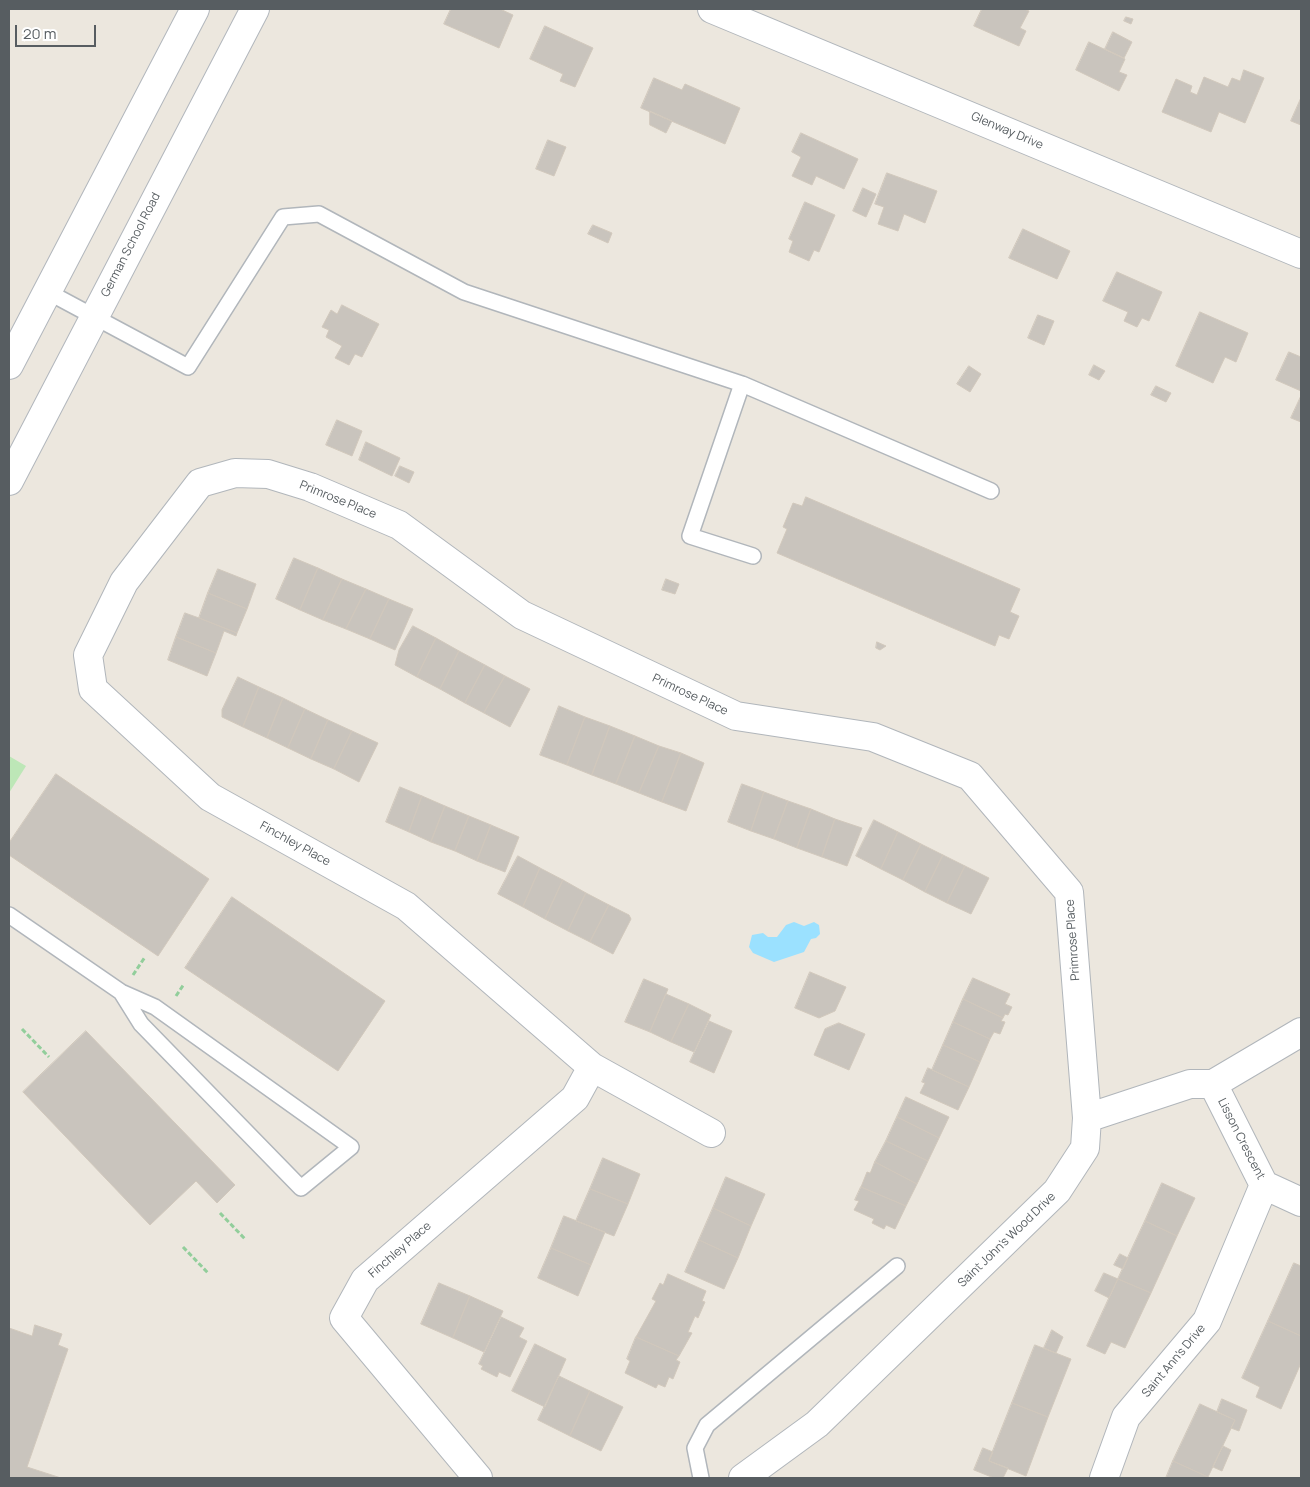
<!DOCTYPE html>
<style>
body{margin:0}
#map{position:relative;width:1310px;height:1487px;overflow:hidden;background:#ece7de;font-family:Manrope,sans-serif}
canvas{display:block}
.frame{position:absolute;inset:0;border:10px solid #575d61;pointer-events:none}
.scale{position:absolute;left:15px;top:25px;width:81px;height:22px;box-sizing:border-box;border:2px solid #575d61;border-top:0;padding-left:6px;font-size:15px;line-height:18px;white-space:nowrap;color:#575d61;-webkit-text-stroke:4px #fff;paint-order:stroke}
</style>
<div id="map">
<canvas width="1310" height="1487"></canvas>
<div class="frame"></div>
<div class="scale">20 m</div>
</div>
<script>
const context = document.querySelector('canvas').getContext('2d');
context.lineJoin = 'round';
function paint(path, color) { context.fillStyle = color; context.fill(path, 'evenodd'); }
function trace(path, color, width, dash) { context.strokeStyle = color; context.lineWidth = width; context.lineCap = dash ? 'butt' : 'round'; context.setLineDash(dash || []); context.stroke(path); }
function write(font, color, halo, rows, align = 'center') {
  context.font = font + ' Manrope,sans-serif'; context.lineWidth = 4; context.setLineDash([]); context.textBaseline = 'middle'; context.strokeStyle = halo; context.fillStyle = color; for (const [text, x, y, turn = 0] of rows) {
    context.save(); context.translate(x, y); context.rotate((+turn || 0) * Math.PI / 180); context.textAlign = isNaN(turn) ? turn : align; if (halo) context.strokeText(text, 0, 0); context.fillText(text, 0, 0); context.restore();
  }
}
const green = new Path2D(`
 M9,756L26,766L9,793Z`);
const water = new Path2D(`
 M794,922L804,926L814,922L819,925L820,934L816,938L811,939L804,952L774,962L753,953L749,947L752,935L763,933L768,937H777L786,925Z`);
const building = new Path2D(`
 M451,9H500L513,15L499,48L444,24Z
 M982,9H1024L1029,11L1020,28L1026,31L1019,46L974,26Z
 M1126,17L1133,19L1131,24L1124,21Z
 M545,26L593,48L575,87L560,81L563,74L530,59Z
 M1113,32L1132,42L1124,58L1105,49Z
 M1089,42L1125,59L1119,72L1127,75L1119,91L1076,70Z
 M1244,70L1264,78L1245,123L1219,112L1211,132L1162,112L1176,79L1192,86L1190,92L1197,95L1204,77L1228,87L1232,78L1240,81Z
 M654,78L682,90L685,84L740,108L725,144L641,108Z
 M1301,98V125L1291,121Z
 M650,111L672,121L666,133L650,125Z
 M801,133L858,159L844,189L816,176L812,185L792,176L801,157L792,152Z
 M548,140L566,147L554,176L536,169Z
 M887,173L937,191L925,223L904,214L898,231L878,224L884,207L875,204Z
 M863,188L876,194L866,217L853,211Z
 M805,202L835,215L819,252L814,250L809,261L789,252L793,241L789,239Z
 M593,225L612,233L608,243L588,234Z
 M1023,229L1070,251L1057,279L1009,258Z
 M1117,272L1162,292L1149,321L1142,318L1137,327L1124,321L1128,312L1103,301Z
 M342,305L379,324L362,357L355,354L349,365L335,358L342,346L326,337L329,330L322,327L331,310L337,314Z
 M1200,312L1248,333L1236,362L1225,357L1213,383L1176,366Z
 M1038,315L1054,321L1044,345L1028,338Z
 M1289,352L1301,357V391L1276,380Z
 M1094,365L1105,371L1099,380L1089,375Z
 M969,366L981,374L970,392L957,384Z
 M1156,386L1171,393L1166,402L1151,395Z
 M1301,396V422L1291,418Z
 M337,420L362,431L352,456L326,445Z
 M366,442L400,458L392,476L359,460Z
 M400,466L414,472L409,483L395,476Z
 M806,497L1020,589L1010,612L1019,616L1009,639L999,635L995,646L777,553L787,529L783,527L793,503L802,506Z
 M294,558L318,568L300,610L276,599Z
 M318,568L342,579L323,620L300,610Z
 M218,569L256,584L247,609L208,593Z
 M342,579L366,589L346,629L323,620Z
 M666,579L679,584L675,594L662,590Z
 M366,589L389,599L370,639L346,629Z
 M208,593L247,609L237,633L199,618Z
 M389,599L413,609L395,650L370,639Z
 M185,613L199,618L237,633L236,636L224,631L216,653L176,637Z
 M413,626L436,638L417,677L395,665L399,650Z
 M176,637L216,653L207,676L168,660Z
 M436,638L459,651L440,689L417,677Z
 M877,642L886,646L880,650L876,648Z
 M459,651L485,665L465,703L440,689Z
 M485,665L505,676L484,713L465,703Z
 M505,676L530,689L510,727L484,713Z
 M238,677L259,687L243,727L222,717V710Z
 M259,687L283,698L267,738L243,727Z
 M283,698L305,709L288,748L267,738Z
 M559,706L585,717L567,765L540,755Z
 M305,709L328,720L311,759L288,748Z
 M585,717L610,726L592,775L567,765Z
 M328,720L352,731L334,769L311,759Z
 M610,726L635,736L616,784L592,775Z
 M352,731L378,743L359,782L334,769Z
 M635,736L659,746L639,793L616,784Z
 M659,746L681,753L662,802L639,793Z
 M681,753L704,763L686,811L662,802Z
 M56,774L209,879L158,956L9,855V843Z
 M742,784L764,792L751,831L728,822Z
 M400,787L422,796L409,832L386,822Z
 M764,792L788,801L774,839L751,831Z
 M422,796L445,806L431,842L409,832Z
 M788,801L811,809L797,848L774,839Z
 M445,806L469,816L455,851L431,842Z
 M811,809L835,819L822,857L797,848Z
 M469,816L491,825L477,861L455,851Z
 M835,819L862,828L847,866L822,857Z
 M874,820L898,832L881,869L856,856Z
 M491,825L519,837L505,872L477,861Z
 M898,832L921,844L903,880L881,869Z
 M921,844L943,855L925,892L903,880Z
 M943,855L965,866L947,903L925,892Z
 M518,856L540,868L523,907L498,894Z
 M965,866L989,878L971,914L947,903Z
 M540,868L563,880L545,919L523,907Z
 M563,880L586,893L568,931L545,919Z
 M586,893L609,905L590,942L568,931Z
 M232,897L385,1001L338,1071L185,968Z
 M609,905L629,915L631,919L613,954L590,942Z
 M810,972L846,987L835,1011L819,1018L795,1008Z
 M973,978L1010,994L1005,1004L1012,1007L1008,1015L1005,1014L1003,1018L963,999Z
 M644,979L668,989L650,1032L625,1022Z
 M666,994L689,1004L671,1042L650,1032Z
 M963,999L1003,1018L1001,1021L1005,1022L1000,1034L994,1032L990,1039L953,1022Z
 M689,1004L711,1015L694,1052L671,1042Z
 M709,1021L732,1031L714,1073L690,1062Z
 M953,1022L990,1039L980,1062L943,1045Z
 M839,1023L865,1034L849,1070L814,1055L825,1029Z
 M86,1031L235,1185L217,1203L196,1181L150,1225L23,1092Z
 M943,1045L980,1062L969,1087L932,1070Z
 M928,1068L969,1087L958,1110L920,1093L925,1083L922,1082Z
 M906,1097L949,1117L939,1138L897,1117Z
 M897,1117L939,1138L928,1161L886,1141Z
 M886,1141L928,1161L917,1184L875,1162Z
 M603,1158L640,1174L628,1204L590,1189Z
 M875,1162L917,1184L906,1206L861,1187L867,1172L870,1173Z
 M726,1177L765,1194L751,1226L713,1208Z
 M1162,1183L1195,1198L1177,1236L1145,1221Z
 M861,1187L906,1206L895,1229L886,1225L884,1229L872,1223L874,1219L854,1210L859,1201L855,1200Z
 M590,1189L628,1204L614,1236L576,1221Z
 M713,1208L751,1226L738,1258L699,1240Z
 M564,1216L605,1232L591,1265L551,1248Z
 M1145,1221L1177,1236L1151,1293L1118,1279Z
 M699,1240L738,1258L724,1289L685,1272Z
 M551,1248L591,1265L578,1296L538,1278Z
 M1120,1254L1128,1258L1123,1269L1114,1265Z
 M1294,1263L1301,1266V1336L1268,1321Z
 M1104,1273L1118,1279L1109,1298L1095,1291Z
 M668,1274L706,1291L702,1301L705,1302L698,1318L695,1316L688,1332L692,1333L679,1356L636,1337L656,1301L652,1299L660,1283L663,1285Z
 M1118,1279L1151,1293L1125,1348L1111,1342L1105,1354L1087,1346Z
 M439,1283L470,1296L453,1338L421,1324Z
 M470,1296L503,1311L484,1352L453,1338Z
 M501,1317L524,1328L519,1337L527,1341L510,1377L499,1372L497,1377L481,1369L483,1366L479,1364Z
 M1268,1321L1301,1336V1363L1281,1409L1256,1397L1260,1387L1242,1378Z
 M35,1325L62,1334L58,1345L68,1349L27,1467L61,1478H9V1328L32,1336Z
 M1052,1330L1063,1337L1056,1353L1044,1348Z
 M636,1337L679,1356L676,1360L680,1362L673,1379L669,1377L665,1387L658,1384L656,1388L625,1373L630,1361L627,1359Z
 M535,1344L566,1359L545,1407L512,1391Z
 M1035,1345L1071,1359L1048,1417L1012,1403Z
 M559,1376L590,1391L570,1436L538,1420Z
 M590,1391L623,1407L601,1451L570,1436Z
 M1222,1399L1247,1410L1239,1431L1231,1428L1235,1420L1217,1412Z
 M1012,1403L1048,1417L1026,1476L989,1461Z
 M1200,1404L1235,1420L1208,1477L1173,1461Z
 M1223,1446L1231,1450L1222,1471L1213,1467Z
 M983,1448L993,1452L989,1461L1008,1468L1003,1478H994L974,1470Z
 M1173,1461L1208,1477V1478H1166Z`);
const path = new Path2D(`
 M133,975L145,957
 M176,996L184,984
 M22,1029L49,1057
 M220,1213L246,1240
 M183,1247L209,1274`);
const lane = new Path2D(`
 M48,292L188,367L283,217L319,214L464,292L742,384L690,536L753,556
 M742,384L991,491
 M9,915L121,992L155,1007L351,1147L301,1188L141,1024L121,992
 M701,1478L695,1448L707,1425L897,1266`);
const street = new Path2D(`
 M712,9L1301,254
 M1213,1084L1264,1185L1301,1202
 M1087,1118L1190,1084H1213L1301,1032
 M711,1133L592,1067L406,906L210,797L93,689L88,655L124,582L200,483L235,473L268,474L310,487L399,525L522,615L736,716L873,737L970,776L1069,892L1087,1118L1085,1148L1057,1191L817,1424L743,1478
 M478,1478L344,1318L365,1280L575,1098L592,1067
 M1104,1478L1126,1417L1207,1321L1264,1185`);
const secondary = new Path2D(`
 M9,365L195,9
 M9,481L255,9`);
const streetNames = [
 ["Glenway Drive",1007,131,23],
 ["German School Road",131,245,-63],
 ["Primrose Place",338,500,22],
 ["Primrose Place",690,695,25],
 ["Finchley Place",295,844,29],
 ["Primrose Place",1073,940,-94],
 ["Lisson Crescent",1241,1139,63],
 ["Saint John's Wood Drive",1007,1240,-44],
 ["Finchley Place",400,1250,-41],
 ["Saint Ann's Drive",1174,1361,-50]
];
paint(green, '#bde7b7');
paint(water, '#9be1ff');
paint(building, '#c9c4bd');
trace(building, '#d1c8bc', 1);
trace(lane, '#b1b6bb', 18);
trace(street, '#b1b6bb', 30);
trace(secondary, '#b2b7bd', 30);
trace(path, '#92ce9b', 3, [5, 2.5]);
trace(lane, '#fff', 15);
trace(street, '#fff', 28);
trace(secondary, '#fff', 28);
write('12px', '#575d61', '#fff', streetNames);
</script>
